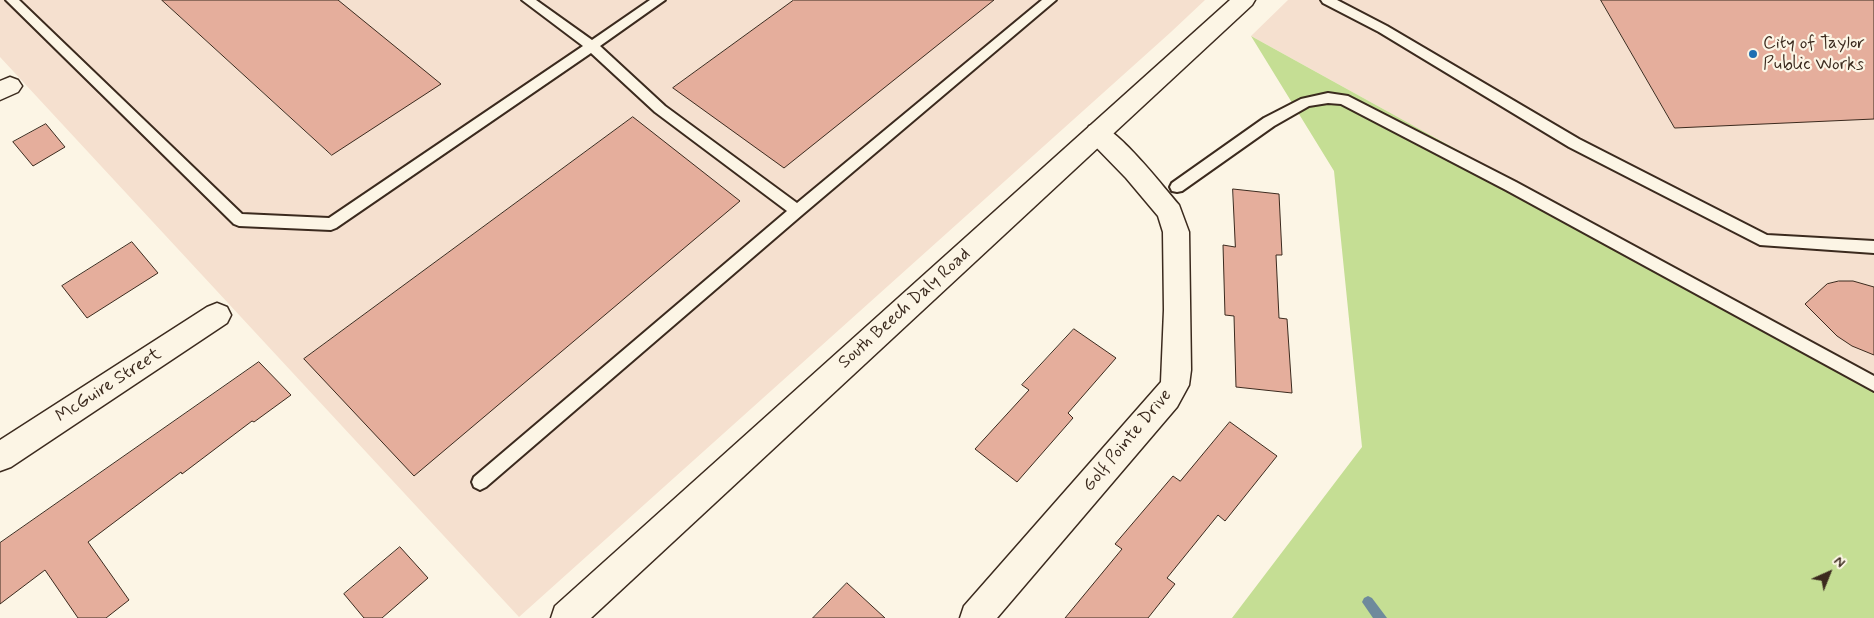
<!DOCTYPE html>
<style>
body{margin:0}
#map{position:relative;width:1874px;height:618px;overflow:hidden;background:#fcf5e5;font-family:Mynerve,sans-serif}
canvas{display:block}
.north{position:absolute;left:1804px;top:548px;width:50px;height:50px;-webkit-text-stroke:4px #fcf5e5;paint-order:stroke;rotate:44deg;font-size:14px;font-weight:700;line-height:20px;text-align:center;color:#3b2a1e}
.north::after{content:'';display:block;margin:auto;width:18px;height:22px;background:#3b2a1e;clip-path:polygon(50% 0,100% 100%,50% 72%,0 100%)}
</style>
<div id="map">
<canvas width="1874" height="618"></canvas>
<div class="north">N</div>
</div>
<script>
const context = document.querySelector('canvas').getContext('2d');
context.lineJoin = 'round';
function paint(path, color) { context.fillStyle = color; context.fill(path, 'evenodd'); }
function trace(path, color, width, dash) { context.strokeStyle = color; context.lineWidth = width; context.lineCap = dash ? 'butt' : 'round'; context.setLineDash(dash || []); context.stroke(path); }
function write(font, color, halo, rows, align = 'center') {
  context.font = font + ' Mynerve,sans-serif'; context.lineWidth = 4.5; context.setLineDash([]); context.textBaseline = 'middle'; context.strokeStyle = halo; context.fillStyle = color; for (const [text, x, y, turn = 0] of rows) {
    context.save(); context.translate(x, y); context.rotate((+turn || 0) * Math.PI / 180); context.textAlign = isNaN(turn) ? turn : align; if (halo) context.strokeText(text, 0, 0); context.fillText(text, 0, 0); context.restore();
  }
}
const built = new Path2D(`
 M0,0H1205L1171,32L519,617L0,57Z
 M1288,0H1874V380L1251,36Z`);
const green = new Path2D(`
 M1251,36L1874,380V618H1232L1362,447L1334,171Z`);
const stream = new Path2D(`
 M1368,596L1372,598L1387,618H1373L1362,602L1364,598Z`);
const building = new Path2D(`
 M162,0H338L441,84L332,155Z
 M794,0H994L784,168L673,88Z
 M1601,0H1874V119L1675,128Z
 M633,117L740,201L414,476L304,359Z
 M46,124L65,147L33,166L13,142Z
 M1233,189L1279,194L1282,255H1276L1279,318L1287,319L1292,393L1236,387L1234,316L1225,315L1223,245L1235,247Z
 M132,242L158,273L87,318L62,286Z
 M1839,281H1853L1874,287V355L1852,346L1837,336L1805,304L1827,284Z
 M1074,329L1116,358L1068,413L1073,418L1017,482L975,449L1029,390L1022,385Z
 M259,362L291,395L254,422L252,421L182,474L181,472L88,542L129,600L106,618H78L45,570L0,604V543Z
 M1230,422L1277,456L1225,521L1218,515L1167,578L1175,584L1148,618H1065L1122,549L1115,544L1173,476L1180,481Z
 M400,547L428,578L382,618H364L344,594Z
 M847,583L885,618H813Z`);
const lane = new Path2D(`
 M6,0H19L242,214L329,218L583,46L522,0H536L592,40L650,0H665L600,46L665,106L797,203L1042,0H1056L802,215L486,487L480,490L474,487L472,482L474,477L787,211L655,112L591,53L336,228L331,230L239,226L234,224Z
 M1321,0H1337L1387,26L1579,139L1767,235L1874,241V253L1760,245L1569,147L1379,32L1323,3Z
 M1328,93L1348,96L1516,182L1874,376V391L1506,190L1341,104L1328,103L1309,106L1274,126L1182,191L1177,192L1172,191L1170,187L1172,183L1264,118L1301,99Z`);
const street = new Path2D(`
 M10,77L18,80L22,86L18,92L0,100V81Z
 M1098,124C1119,130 1163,186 1179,205L1189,232L1191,370L1189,385L1177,407L997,618H960L964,606L1161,382L1164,310L1163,232L1158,216L1126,178L1089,140L1086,133L1089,126Z
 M217,303L227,307L231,315L227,323L11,467L0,471V440L207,307Z`);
const secondary = new Path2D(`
 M1230,0H1255L1252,5L591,618H551L555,606Z`);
const markers = [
 [1753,54,5,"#1f6fb2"]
];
const poiNames = [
 ["City of Taylor",1763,44],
 ["Public Works",1763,65]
];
const streetNames = [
 ["South Beech Daly Road",905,309,-42],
 ["McGuire Street",109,386,-33],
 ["Golf Pointe Drive",1128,441,-50]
];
paint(built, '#f5e0cf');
paint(green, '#c5de94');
paint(stream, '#6e8a9c');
paint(building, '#e5ae9c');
trace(building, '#3b2a1e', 1);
trace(lane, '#3b2a1e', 4);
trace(street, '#3b2a1e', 3);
trace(secondary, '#3b2a1e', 3);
paint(lane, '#fcf5e5');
paint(street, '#fcf5e5');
paint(secondary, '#fcf5e5');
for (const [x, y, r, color] of markers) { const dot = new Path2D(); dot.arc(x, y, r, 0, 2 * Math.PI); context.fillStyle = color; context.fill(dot); trace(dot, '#fcf5e5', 2); }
write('18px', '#3b2a1e', '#fcf5e5', poiNames, 'left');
write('18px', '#3b2a1e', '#fcf5e5', streetNames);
</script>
